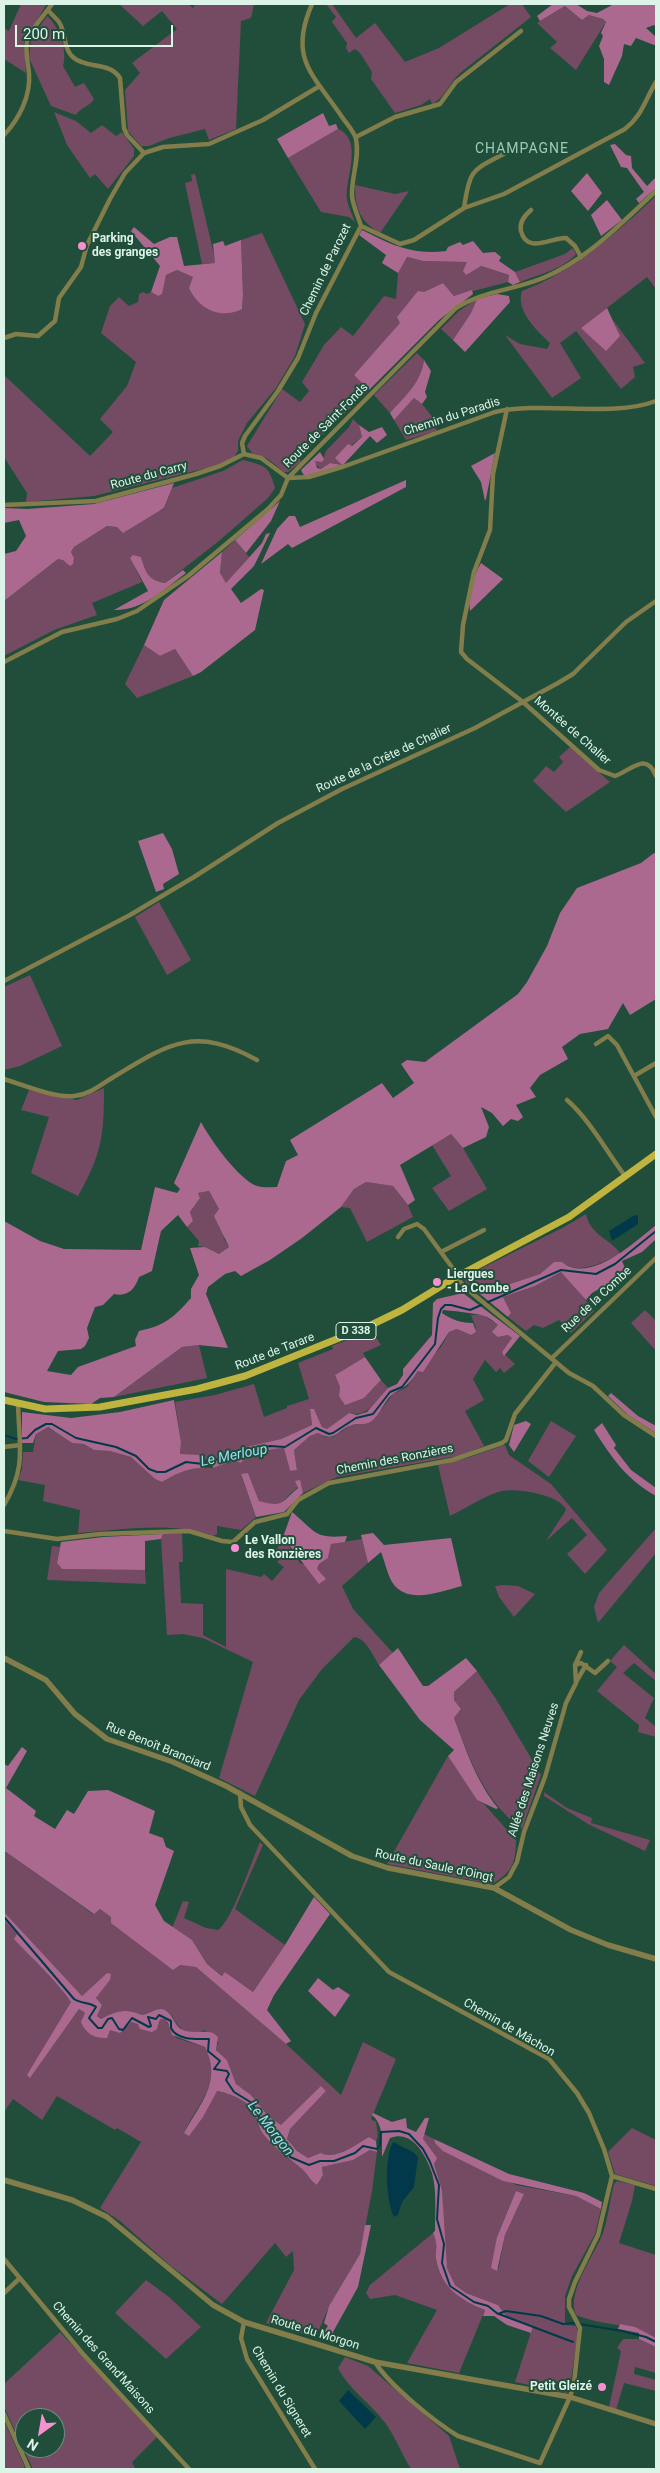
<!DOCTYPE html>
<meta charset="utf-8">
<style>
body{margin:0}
#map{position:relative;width:660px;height:2473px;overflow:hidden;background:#204e3b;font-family:Roboto,sans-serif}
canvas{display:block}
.frame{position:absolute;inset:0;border:5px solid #dcf4e8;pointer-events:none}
.north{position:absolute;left:15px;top:2408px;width:50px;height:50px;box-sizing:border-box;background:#204e3b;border:1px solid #6b9080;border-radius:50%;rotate:212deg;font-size:14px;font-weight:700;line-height:20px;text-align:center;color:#dcf4e8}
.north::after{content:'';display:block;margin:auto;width:18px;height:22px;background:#f790ce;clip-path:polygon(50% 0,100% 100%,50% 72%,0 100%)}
.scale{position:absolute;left:15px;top:25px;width:158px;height:22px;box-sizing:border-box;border:2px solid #dcf4e8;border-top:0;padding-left:6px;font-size:15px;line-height:18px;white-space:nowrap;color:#dcf4e8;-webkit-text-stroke:4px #204e3b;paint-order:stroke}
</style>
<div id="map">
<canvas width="660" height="2473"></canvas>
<div class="frame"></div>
<div class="north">N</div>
<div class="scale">200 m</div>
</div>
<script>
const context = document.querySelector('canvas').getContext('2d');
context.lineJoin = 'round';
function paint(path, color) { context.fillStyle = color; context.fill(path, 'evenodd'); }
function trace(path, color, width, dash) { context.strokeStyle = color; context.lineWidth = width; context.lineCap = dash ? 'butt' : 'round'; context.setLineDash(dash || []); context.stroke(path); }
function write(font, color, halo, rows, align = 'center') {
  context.font = font + ' Roboto,sans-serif'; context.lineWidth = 4; context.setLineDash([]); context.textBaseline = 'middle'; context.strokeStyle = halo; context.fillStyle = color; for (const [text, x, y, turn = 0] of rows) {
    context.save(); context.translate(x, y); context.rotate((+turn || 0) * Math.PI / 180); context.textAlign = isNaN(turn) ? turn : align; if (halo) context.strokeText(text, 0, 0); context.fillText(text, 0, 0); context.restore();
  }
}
const green = new Path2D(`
 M21,4L46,5L24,42L26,73L4,59V28L9,31Z
 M119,4H188L193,8L195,4H254L251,18L241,21L236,129L209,140L205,129L169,138L149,146H141L128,131L125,90L140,73L132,63L177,29L162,11L143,26Z
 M326,4H332L356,38L375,23L405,62L439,48L510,4H522L531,17L460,73C449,83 445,98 432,104L430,99L421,105L395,113L371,79L372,72L360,53L355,49L349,53L346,48L347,43L332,22L336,17Z
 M565,6L582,20L589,15L603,19L606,22L576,70L550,48L557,42L537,23Z
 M47,16C59,26 68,51 63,66L75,87L84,83L94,99C89,107 81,107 76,115L51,106L29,58L31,39Z
 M54,112L76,121L91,133L102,125L116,136L122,132L134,149V156L108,189L95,174L90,178L67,145Z
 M338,129C364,140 345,178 347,199C348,206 352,214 355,222L349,217L321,212L288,158Z
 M195,174L216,263L202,264L185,183L192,181L191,175Z
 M355,185L395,194L409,191L380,233C360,221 355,209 355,185Z
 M656,196V289L647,277L581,328L588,333L620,336L613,320L645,363L633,367L635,377L621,389L576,331L560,343L581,378L552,398L505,335L520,344L547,349L550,343C537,331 515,310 522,291C575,271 615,234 656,196Z
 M262,233L305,324L295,356L276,388L247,423L238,441V451L233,458L215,466L94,496L26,502L27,493L4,457V375L90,456L113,432L100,419L127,386L136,362L101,333L110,306L119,297L129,306L138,302L139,294L143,292L147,294L151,292L158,296L166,275L177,270L193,277L242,309L243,295L241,240Z
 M573,248L576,254C564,269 537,275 520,282L515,272L565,254Z
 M406,257L423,261L467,262L509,275L508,282L454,296L443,283L424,292L401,323L354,375L369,390L299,457L301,462L288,472H284L268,459L252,453L247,446L282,389L300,402L309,391L302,382L324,345L341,327L353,336L384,296L396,299L398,273Z
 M477,299L471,313L453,340L441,329L459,311Z
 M417,353L424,360C421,383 405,396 390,413L374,395Z
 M414,398L422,404L434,419L432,422L437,431L406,440L394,420Z
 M353,419L359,425L362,437L335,458L343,465L330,463L321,469L314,463L315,461L322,462L326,451L349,427Z
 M243,460C266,466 269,466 275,488L268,498L219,541L165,583C148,580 146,573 141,557L131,559L142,582L92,603L97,615L54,630L4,656V601L58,559L74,558L71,552L74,547L107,526L117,527L164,509L172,488L223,471Z
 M235,540L249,557L226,584L220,573L222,552Z
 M144,645L160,656L175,649L193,676L137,698L125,684Z
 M570,747L610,782L566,812L533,781L546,766L554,772L563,762L559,757Z
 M159,902L191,960L167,975L135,917Z
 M30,975L62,1046L20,1066L4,1070V987Z
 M104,1088C104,1135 102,1154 78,1196L31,1173L49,1117L21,1110L29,1090L77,1100Z
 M451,1134L463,1148L487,1189L449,1211L432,1188L451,1176L432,1145Z
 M366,1182L393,1186L408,1205L413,1217L367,1242L350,1208L341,1207L354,1189Z
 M209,1191L219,1209L224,1239L229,1247L219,1254L205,1247L198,1246L199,1241L187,1227L193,1221L190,1212L200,1198L198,1193Z
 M586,1214C591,1236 609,1238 621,1254C603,1262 579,1276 562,1262H554L540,1274L480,1294L465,1282L466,1276L564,1227Z
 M561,1272L571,1281L594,1311L571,1333L559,1320L543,1328L534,1325L526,1331L508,1317L511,1313L503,1297L535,1286Z
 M645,1310L656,1321V1351L631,1323Z
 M471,1315H483L498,1325V1337L508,1335L513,1338L502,1352L515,1364L504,1373L500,1368L496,1372L485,1360L473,1379L484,1400L465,1411L484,1446L458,1456L337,1477L303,1493L299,1480C298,1488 297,1488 291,1493C277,1507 279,1507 259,1501L248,1473L241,1475L256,1517L241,1530L217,1526V1534L213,1536C171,1521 122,1530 78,1533L80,1510L43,1501L45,1485L18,1480L22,1469L23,1452H33L36,1434L47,1427L72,1443L84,1444L94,1450L110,1451L131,1457L155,1479L162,1482L180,1472L194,1467L213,1468L273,1449L284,1448L290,1471L297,1469L294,1450L310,1436L318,1433L326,1437H333L351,1425L367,1423L375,1418L393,1394L407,1387L418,1371L441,1347L449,1332L457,1329L471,1335L476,1328Z
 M371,1330L381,1345L363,1353L365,1357L335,1375L340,1387L339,1396L364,1398L381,1380L388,1388C377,1400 368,1418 349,1413L327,1429L322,1427L314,1409H310L312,1425L281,1439L250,1446L227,1457L201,1460L199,1455H180L181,1442L175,1402L215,1395L254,1384L264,1417L287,1408V1406L309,1399L298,1363L333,1349L332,1346Z
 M199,1345L207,1378L114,1397L182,1347Z
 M551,1421L576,1436L549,1477L528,1461Z
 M505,1445L509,1455L551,1484L607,1550L585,1574L567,1554L587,1535L572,1518L546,1541L566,1510C561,1495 517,1488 502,1491C487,1494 465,1509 450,1516L438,1465L467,1458Z
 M656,1528V1553L598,1623L594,1607L599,1593Z
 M182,1533L183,1562H179L181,1603L203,1604V1635L226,1647V1569L261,1577L264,1574L272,1581L284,1567L277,1562L282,1557L276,1551L283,1537L300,1563L317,1569L319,1564L328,1558L331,1544L362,1539L368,1563L342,1586L353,1609L393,1653L379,1665C373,1656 366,1638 354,1637L322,1669L299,1700L255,1796L219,1778L253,1662L203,1638L183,1634L167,1635L161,1539L163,1534Z
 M52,1546L60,1547L57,1563L62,1569L145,1570L146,1584L47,1580Z
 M504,1585L518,1586L535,1594L514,1617L499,1597L495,1586Z
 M624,1645L656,1674V1681L634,1663L623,1673L654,1698L645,1718L656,1727V1737L638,1732L639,1725L597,1691L617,1667L610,1661Z
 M477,1671L496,1699L541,1775L522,1829C484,1801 470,1760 454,1718L461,1709L454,1700V1692Z
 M448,1756L477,1800L484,1804L516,1840C516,1862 512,1873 492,1884L387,1864Z
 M544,1792L567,1808L592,1818L591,1823L650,1840L645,1851L588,1824L544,1796Z
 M260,1842L263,1845L235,1909L285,1945L253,1992L225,1972L223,1976L207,1964L192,1940L172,1928L183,1901L189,1902L184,1918L206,1928L218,1930C232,1921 252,1860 260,1842Z
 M6,1852L93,1914L100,1909L180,1965L196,1967L286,2044L341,2095L363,2042L396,2059L371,2119L376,2122L378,2136L376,2141L369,2137C353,2146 337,2160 319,2153L308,2158L297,2151L287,2139L290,2129L326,2091L321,2087L281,2125L269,2117L251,2095L236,2084L227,2060L216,2050L218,2042L205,2030C173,2042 178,2010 161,2009C155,2009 148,2014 142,2015C127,2008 115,2011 101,2019L97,2016L102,2005L96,1998L110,1980L107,1973L82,1996L4,1912V1854Z
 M4,1920L18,1935L15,1939C33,1961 55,1979 71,2002L28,2075L30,2078L79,2009L110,2030L123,2031L131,2022L157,2029L160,2019H165L176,2038L205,2047C223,2085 199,2100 184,2133L203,2117L216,2091C231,2094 248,2100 255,2114C257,2119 257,2124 260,2129C270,2145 287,2157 302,2169C308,2174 310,2181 317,2185L323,2175L322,2167L353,2160L370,2150L377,2152L372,2191L360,2254L329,2306L316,2337L266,2323L294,2270L293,2251L286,2257L275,2243L222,2304L171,2266L120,2221L100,2208L141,2142L117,2128L115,2130L57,2096L42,2120L13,2099L4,2112Z
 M632,2128L656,2140V2186L615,2174L608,2152Z
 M424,2134L434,2139L435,2143L516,2185L576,2196L601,2209L595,2234L572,2276L565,2296V2325L576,2326L578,2334L570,2386L567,2393L515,2382L533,2326L507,2317L498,2305L466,2293L455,2285L447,2268L445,2256L442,2190L434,2164L423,2139ZM516,2191L524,2194L505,2235L498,2271L497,2237Z
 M617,2181L635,2185L632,2201L619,2243L656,2255V2338C631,2323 603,2326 576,2315C566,2292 594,2256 603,2233C608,2218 610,2200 614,2184Z
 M433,2233C439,2247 435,2248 436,2260C441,2288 460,2300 485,2310L459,2373L407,2363L437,2310L395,2295L370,2299L366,2293L370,2285Z
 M146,2280L169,2297L201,2327L166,2359L115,2313Z
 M60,2332L157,2437L132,2462L135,2469H33L4,2407V2384ZM25,2418H55V2448H25Z
 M623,2339H639L656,2347V2373L635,2367L634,2374L656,2380V2391L624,2383L616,2410L609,2407L621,2351L617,2348Z
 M345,2357L368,2366L449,2436L460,2469H411C402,2455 396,2438 386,2424C371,2403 350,2391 338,2368Z
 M4,2421L25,2467L22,2469H4Z`);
const forest = new Path2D(`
 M553,4H576L587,11L597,13L614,4H656V27L654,25L646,28L656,37V44L654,45L636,38L631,46L624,44L622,56L609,85L604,82V59L599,46L603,36L601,33L606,22L603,19L589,15L582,20L565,6L540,21L537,16Z
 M323,113L329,126L336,124L338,129L288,158L277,139Z
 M615,144L626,155L631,156L632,168L647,186L656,177V188L639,203L636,199L644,192L627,168L621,167L610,145Z
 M587,173L602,193L588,211L571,191Z
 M607,200L622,220L601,236L591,215Z
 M134,227L154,244L170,237H177L184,266L215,263L213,244L223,241L225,246L241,240L243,295L242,309C220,320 199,309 189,288L193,277L177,270L166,275L162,294L158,296L151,292L160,266L131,231Z
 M362,230C392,245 411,255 446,251L448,247L460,242L463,245L473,241L483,253L495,252L501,257L499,261L515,272L520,282L513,285L508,282L509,275L481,266L466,275L463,271L467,262L423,261L407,257L398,273L382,263L386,255L359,235Z
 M443,283L454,296L472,290L473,294L439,320L369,390L354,375L400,323L397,317L418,291L424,292Z
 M497,294L509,296L510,302L465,352L453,340L471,313L477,299Z
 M607,308L620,336L606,351L581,328Z
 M424,360L431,371L425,392L427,397L422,404L414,398L394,420L390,413C405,396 421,383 424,360Z
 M359,425L369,432L382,427L387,435L377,443L370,436L343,465L306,476L303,474L301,470L320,452L324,459L322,462L315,461L317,468L321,469L330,463L342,465L335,458L348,444L352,446L362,437Z
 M495,453L486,499L485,501L481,482L471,466Z
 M406,480V487L292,548L288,544L261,564L277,529L289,516H295L300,527Z
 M174,483L164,508L123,533L117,527L107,526L74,547L71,552L74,558L73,564L70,566L63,560L58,559L4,601V554L16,551L26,536L19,520L4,523V508L27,509L94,504Z
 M280,501L271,521L246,553L235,540Z
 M270,533L254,566L231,589L241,603L261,589L264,590L255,630L201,672L193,676L175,649L160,656L144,645L164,600L222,552L220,573L226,583L262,543L266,534Z
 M133,555L141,557C146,573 148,580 165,583L183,570L186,573C165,589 142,611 114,610L148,591L130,558Z
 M481,563L503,579L470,611C468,596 473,576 481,563Z
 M163,833L172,849L179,874L163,884L164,889L156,892L138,841Z
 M654,853L656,854V999L630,1015L623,1003L608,1029L580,1034L562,1047L568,1059L540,1075L530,1088L536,1097L516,1105L523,1117L518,1121L511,1119L503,1126L492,1113L481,1107L489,1127L486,1137L463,1148L451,1134L400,1165L415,1200L408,1205L393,1186L366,1182L354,1189L341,1207L302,1238L270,1260L241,1276L235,1271L225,1274L208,1287L206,1294L228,1348L199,1345L182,1347L114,1397L100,1398L91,1404L44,1402L4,1392V1221L40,1241L64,1249L141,1250L155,1187L177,1193L180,1189L174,1183L201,1122C210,1139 239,1180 257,1186C263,1188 271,1187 277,1187L286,1161L298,1155L290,1140L382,1083L393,1098L414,1083L401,1064L407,1060L425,1062L518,994L527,982L547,946L560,913L577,888L641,863ZM209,1191L219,1209L214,1216L229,1247L219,1254L205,1247L190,1248L199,1275L191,1289V1298C173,1318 166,1325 139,1331L135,1340L136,1346L78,1367L71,1375L47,1371L58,1351L81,1349L85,1346L89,1338L87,1328L95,1307L103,1305L114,1294C128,1297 135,1289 139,1277L152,1271L161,1231L178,1215L187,1227L193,1221L190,1212L200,1198L198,1193Z
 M656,1225L655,1240L642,1252L622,1261L627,1273L592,1293L586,1300L561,1272L535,1286L503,1297L511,1313L508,1317L480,1294L540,1274L554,1262H562C589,1285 635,1242 656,1225Z
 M463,1293L520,1336L504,1356L502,1352L512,1338L508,1335L498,1337L492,1332L498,1325C494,1322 489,1317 484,1316C481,1314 446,1310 443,1310L442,1313C452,1320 462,1323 473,1323L476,1332L471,1335L457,1329L449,1332L423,1372L418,1371C407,1387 408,1384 393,1394C383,1401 380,1418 368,1423C363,1425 357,1423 352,1425C336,1430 337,1443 318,1433L310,1436L294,1450L297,1470L290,1471L284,1448C270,1449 250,1453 240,1463L236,1460L213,1468L211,1459L227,1457L250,1446L281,1439L312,1425L310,1409H314L322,1427L327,1429L349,1413L357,1415L367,1412L388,1388L397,1384L403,1375V1369L432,1335L433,1303L437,1299Z
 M365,1357L381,1380L364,1398L345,1405L339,1396L340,1387L335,1375Z
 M611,1393L638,1416L656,1426V1433L628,1415L608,1396Z
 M174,1400L181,1442L180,1454L199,1455L204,1468C188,1467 176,1474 162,1482L155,1479L131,1457L110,1451L94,1450L84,1444L72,1443L48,1427L36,1434L33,1443H22V1412L71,1418L120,1412Z
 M526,1421L531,1424L514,1452L509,1445L514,1425Z
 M602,1423L616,1445L614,1448L631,1470L656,1488V1496C626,1479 612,1458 594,1430Z
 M248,1473L259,1501C284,1508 281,1502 298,1488L295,1481L300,1480L303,1493L284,1512L256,1517L241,1474Z
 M292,1512C316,1532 314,1539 347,1536L345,1542L331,1544L328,1558L319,1564L317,1569L326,1579L319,1584L283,1537Z
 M373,1533L384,1545L451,1538L462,1586C441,1591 407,1606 392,1582C387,1573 385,1562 381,1552L368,1563L361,1535Z
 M163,1534L161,1539L145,1541V1570L62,1569L57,1563L61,1542L103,1537Z
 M398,1648L423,1686H428L466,1658L477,1671L454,1692V1700L461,1709L454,1718C466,1750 476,1781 498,1808L496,1809L477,1800L448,1756L454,1750L420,1720L379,1665Z
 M22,1747L27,1751L6,1788L36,1811L34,1816L55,1829L67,1810L74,1814L88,1791L108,1790L155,1811L149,1833L163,1838L166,1847L174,1851L155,1905L164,1921L192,1940L207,1964L222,1976L225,1972L253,1992L285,1945L314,1897L330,1914L274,1995L267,2010L291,2041L286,2044L196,1967L180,1965L173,1970L111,1923V1917L100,1909L94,1914L6,1852L4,1853V1764L8,1766Z
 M4,1912L82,1996L107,1973L111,1974L110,1980L96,1998L102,2005L97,2016L101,2019C116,2011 126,2008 142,2015C148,2014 155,2009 161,2009C173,2010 173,2026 183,2030C193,2034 203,2030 213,2033L218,2037L216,2050L227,2060L236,2084L251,2095L269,2117L281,2125L321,2086L326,2091L290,2129L287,2139L297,2151L308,2158L320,2153C337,2160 353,2146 369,2137L376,2141L377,2152L370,2150L353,2160L322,2167L323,2175L317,2185C310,2181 308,2174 302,2169C289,2158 275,2149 264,2135C259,2129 258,2122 255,2114C248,2100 231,2094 217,2091L203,2117L189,2136L184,2133C201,2102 222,2082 205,2047L172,2035L168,2023L165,2019H160L157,2029L152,2032L140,2029L138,2024L131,2022L120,2033L110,2030L107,2038C95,2039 85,2033 81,2022L85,2013L79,2009L30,2078L27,2075L71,2002C55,1979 33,1960 14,1939L17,1934L4,1920Z
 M318,1978L333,1990L338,1987L350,1995L335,2017L308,1991Z
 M373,2113L392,2122L406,2118L407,2128L416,2132L425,2118H429L423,2139L437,2158L434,2164L442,2190L447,2268L455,2285L466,2293L498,2305L507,2317L533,2326L531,2333L507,2325L494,2316H483L485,2310C460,2300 441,2288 436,2259C435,2248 439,2247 433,2233L435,2231C435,2212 437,2191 432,2173C426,2155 412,2129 390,2138L382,2157C382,2143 384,2125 372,2115Z
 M434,2139L509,2174L584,2193L602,2202L601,2209L576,2196L503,2181L443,2151L435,2143Z
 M516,2191L524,2194L505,2235L497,2271L491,2268L497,2237Z
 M365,2225H371L358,2287L328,2341L320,2337L328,2326L324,2323L329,2306L360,2254Z
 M620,2324L635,2327L656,2338V2347L639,2339V2333L618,2329Z`);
const water = new Path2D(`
 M638,1215V1224L612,1241L609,1231L633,1216Z
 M393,2142L413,2152L418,2157L414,2187L402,2202L398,2215L394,2217C386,2202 384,2157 393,2142Z
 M348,2390L376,2417L365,2429L339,2401Z`);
const stream = new Path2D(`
 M4,1435L16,1439L27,1438L35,1430L46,1424H52L76,1438L116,1447L136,1456L149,1469L157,1472H165L186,1462L203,1464L212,1460L238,1457L250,1450L270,1446L285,1447L316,1428L329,1434L333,1433L356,1418L373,1414L390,1392L402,1387L435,1344L438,1318L441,1309L445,1305H451L470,1310L561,1270L596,1274L615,1264L656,1231
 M4,1917L74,1999C81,2004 90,2002 96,2007L89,2018L98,2028H102L108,2019L112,2018L119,2029L123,2030L132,2018L149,2027L151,2026L148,2017L156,2019L159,2015L171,2021V2028C177,2041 198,2039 209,2039L208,2051L220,2061L214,2069L227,2071L229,2074L226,2080L234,2092L252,2103L264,2127L275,2134V2140L281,2148L287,2147L290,2157L309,2165L320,2161H334L355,2153L363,2146L377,2149L380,2145L381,2132L399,2131L409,2134L423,2149L430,2162L439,2185L437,2219L444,2244L442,2263L450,2286L474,2302L488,2306L498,2314L506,2311L541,2316L563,2324L573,2323L622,2331L646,2337L656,2342
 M499,2314L573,2342`);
const minor = new Path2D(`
 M48,10C51,14 56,18 59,22C66,32 63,50 74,58C87,69 109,61 120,78L124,128L127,135L144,153
 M4,135C19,119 31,96 29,73C28,63 25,52 27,42C31,28 44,16 52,4
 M356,137L395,117L440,104L456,82L521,31
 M464,208C470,166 473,171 509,151
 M531,210C525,215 519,222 521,231C527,255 552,237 566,238L575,246L581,257
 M361,226L400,244L414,240L464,208L504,194L625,129C642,116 645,100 656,82
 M4,338L16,334L38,336L55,321L59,298L81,267L87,245L110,199L125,173L144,153L163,147L209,144L263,120L318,87
 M507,409L493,474L490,530L474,572L463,625L461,652L467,659L523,702L599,770L615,776C632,770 646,751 656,776
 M244,454L242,443L245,436L278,391L298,358L316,313L361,226C358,216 353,206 352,196C351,178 360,158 356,139C354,131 346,123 342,117C313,74 288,59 312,4
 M4,505L96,501L196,474L220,466L244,454L261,458L288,478L309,477L345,466L495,412C545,401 611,418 656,401
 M4,662L62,632L117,619L137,611L188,576L268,509L281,495L288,478L456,308C483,291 514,290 543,278C588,259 621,223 656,191
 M4,981L130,915L194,877L278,823L342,789L475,728L558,683L573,674L626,622L656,601
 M596,1044L608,1036L617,1045L656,1117
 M634,1076L656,1063
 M4,1079C23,1085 55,1098 74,1096C89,1095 100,1085 112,1078C168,1044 194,1025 257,1060
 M567,1100C589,1119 607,1152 625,1176
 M398,1237L404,1229L417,1224L424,1229L454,1270L456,1277L467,1289L569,1373L593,1386L624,1415L656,1436
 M441,1252L484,1230
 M552,1358L656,1258
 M4,1447L20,1445
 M4,1505C27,1467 19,1445 18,1404
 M4,1531L57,1539L100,1534L189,1531L222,1541L233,1542L255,1522L287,1514L298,1500L329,1483L452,1460L502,1443L506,1440L515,1414L556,1362
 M576,1665L581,1663L595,1673L608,1661
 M576,1682L586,1665
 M240,1793L241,1807L250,1825L389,1972L549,2059L577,2093L589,2113L604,2149L612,2176L598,2235L575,2282L569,2299V2307L580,2328L574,2383L570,2397L540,2463
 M494,1888L509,1877L517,1862L524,1832L545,1777L566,1703L576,1683L575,1665L581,1652
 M612,2176L656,2189
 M4,2259L83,2354L189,2469
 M4,2293L20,2278
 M244,2322L241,2338L247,2359L315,2469
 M375,2362C389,2385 435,2422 458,2436L540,2463
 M4,2414L29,2469`);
const tertiary = new Path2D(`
 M4,1658L46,1680L75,1714L107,1739L173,1762L226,1786L352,1856L388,1868L494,1888L571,1930L608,1945L656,1959
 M4,2180L72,2200L107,2217L213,2305L244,2322L375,2362L570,2397L656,2424`);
const primary = new Path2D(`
 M4,1400L45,1409L100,1407L197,1389L245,1376L369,1326L402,1310L456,1277L569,1217L656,1154`);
const markers = [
 [82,246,5,"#f790ce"],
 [437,1282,5,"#f790ce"],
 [235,1548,5,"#f790ce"],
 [602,2387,5,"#f790ce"]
];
const shields = [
 [356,1331,40]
];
const shieldNames = [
 ["D 338",356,1331]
];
const poiNames = [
 ["Parking",92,239],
 ["des granges",92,253],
 ["Liergues",447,1275],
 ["- La Combe",447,1289],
 ["Le Vallon",245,1541],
 ["des Ronzières",245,1555],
 ["Petit Gleizé",592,2387,"right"]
];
const streetNames = [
 ["Chemin de Parozet",326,270,-64],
 ["Chemin du Paradis",452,417,-18],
 ["Route de Saint-Fonds",326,426,-45],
 ["Route du Carry",149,476,-15],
 ["Montée de Chalier",572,731,41],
 ["Route de la Crête de Chalier",384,759,-25],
 ["Rue de la Combe",597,1300,-43],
 ["Route de Tarare",275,1352,-21],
 ["Chemin des Ronzières",395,1460,-11],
 ["Rue Benoît Branciard",158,1747,22],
 ["Allée des Maisons Neuves",534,1770,-72],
 ["Route du Saule d'Oingt",434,1866,12],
 ["Chemin de Mâchon",509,2028,30],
 ["Route du Morgon",315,2333,17],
 ["Chemin des Grand'Maisons",103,2358,48],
 ["Chemin du Signeret",281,2392,59]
];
const neighbourhoodNames = [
 ["CHAMPAGNE",522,149]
];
const waterNames = [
 ["Le Merloup",234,1456,-11],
 ["Le Morgon",270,2129,52]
];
paint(green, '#744b63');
paint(forest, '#ac6990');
paint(water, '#01394a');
trace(stream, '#01394a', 2);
trace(minor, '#827d4a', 4.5);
trace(tertiary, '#827d4a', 5.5);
trace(primary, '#beb43f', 7);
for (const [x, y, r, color] of markers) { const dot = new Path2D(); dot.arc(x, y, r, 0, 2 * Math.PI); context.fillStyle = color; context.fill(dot); trace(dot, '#204e3b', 2); }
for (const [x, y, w] of shields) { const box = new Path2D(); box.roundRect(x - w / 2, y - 8.5, w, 17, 4); context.fillStyle = '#204e3b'; context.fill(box); trace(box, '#dcf4e8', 1); }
write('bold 11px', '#dcf4e8', null, shieldNames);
write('bold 12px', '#dcf4e8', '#204e3b', poiNames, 'left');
write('12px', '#dcf4e8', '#204e3b', streetNames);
context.letterSpacing = '1px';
write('14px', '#9cccb5', '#204e3b', neighbourhoodNames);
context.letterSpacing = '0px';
write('italic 14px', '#9adef9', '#204e3b', waterNames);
</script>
